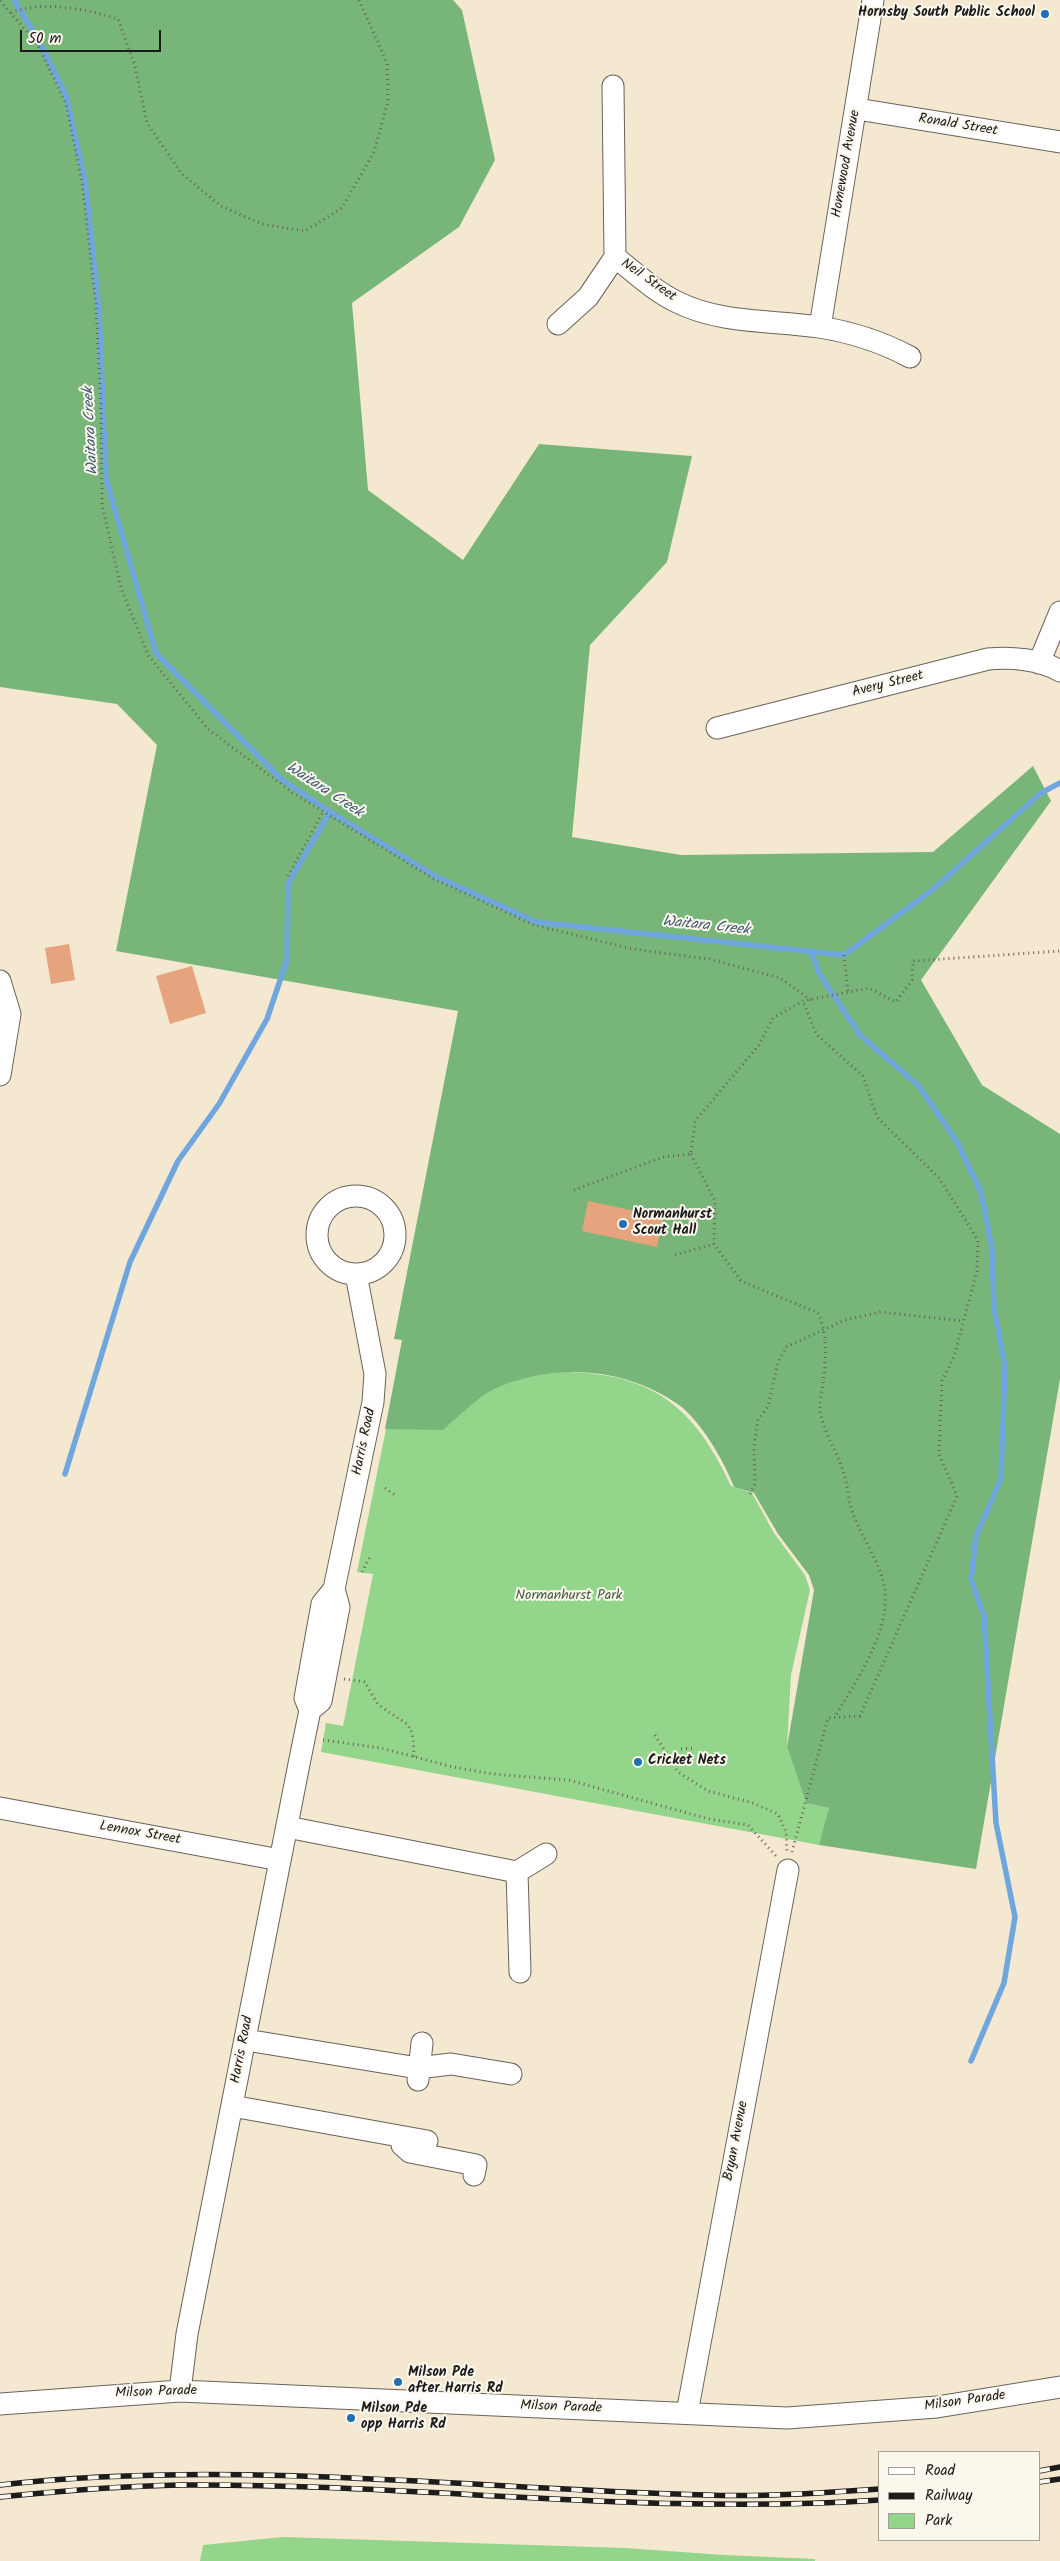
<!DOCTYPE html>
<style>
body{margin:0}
#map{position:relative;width:1060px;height:2561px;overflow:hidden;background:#f5e8d1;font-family:Kalam,sans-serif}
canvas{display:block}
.legend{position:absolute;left:878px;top:2451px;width:162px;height:90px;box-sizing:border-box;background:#fbf7ec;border:1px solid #a29f99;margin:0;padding:6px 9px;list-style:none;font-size:15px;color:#1c1c1c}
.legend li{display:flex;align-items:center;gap:10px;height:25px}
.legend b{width:25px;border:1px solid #a29f99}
.scale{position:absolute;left:20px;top:30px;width:141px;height:22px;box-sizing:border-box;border:2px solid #1c1c1c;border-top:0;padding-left:6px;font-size:15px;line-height:18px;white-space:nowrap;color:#1c1c1c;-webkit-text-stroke:4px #fbf7ec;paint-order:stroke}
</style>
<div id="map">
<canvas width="1060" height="2561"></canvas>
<ul class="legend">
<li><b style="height:6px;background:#fff"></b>Road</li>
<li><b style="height:6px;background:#1c1c1c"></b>Railway</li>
<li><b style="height:14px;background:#94d58c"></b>Park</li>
</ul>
<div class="scale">50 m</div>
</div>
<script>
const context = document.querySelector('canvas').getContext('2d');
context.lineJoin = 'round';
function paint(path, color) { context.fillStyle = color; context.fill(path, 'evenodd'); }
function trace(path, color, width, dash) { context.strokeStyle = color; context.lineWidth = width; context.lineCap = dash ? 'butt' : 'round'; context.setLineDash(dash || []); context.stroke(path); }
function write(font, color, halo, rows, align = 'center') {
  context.font = font + ' Kalam,sans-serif'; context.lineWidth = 4; context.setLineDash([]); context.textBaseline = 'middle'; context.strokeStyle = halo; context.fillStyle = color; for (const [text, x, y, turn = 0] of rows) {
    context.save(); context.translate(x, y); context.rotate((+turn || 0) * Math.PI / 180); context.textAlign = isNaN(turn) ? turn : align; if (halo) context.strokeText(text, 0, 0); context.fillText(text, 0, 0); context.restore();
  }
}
const green = new Path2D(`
 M556,1372C648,1371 693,1403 731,1486L752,1493L774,1533L805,1575L810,1590L791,1675L787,1747L806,1803L830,1808L819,1845L321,1752L326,1723L343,1726L373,1574L357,1572L386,1429L441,1428L490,1388L521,1378Z
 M283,2537L625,2548L724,2555L815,2559V2561H200L203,2545Z`);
const forest = new Path2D(`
 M0,0H453L462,10L495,160L459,227L352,303L368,490L463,560L539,444L692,456L667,562L590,645L572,837L681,855L933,852L1033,766L1051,801L921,980L982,1085L1060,1134V1379L976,1869L819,1845L829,1808L806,1803L787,1747L814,1590L809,1575L778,1534L754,1493L734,1487C725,1463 701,1421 679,1405C625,1367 554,1362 494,1389C478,1397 457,1418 443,1430L385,1429L402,1340L394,1339L458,1011L116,951L157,745L117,704L0,687Z`);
const stream = new Path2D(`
 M14,0L40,43L66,96L85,181L99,310L106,479L156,653L281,779L330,812L435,876L536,922L844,955L931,891L1041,793L1060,783
 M811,951L820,975L860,1035L919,1086L957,1142L981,1192L992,1249L994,1308L1005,1367L1001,1479L976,1536L971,1580L984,1616L996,1823L1015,1917L1004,1983L971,2061
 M65,1474L130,1262L178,1161L219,1104L267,1019L287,960L288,884L330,812`);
const building = new Path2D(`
 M69,944L75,980L51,984L45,948Z
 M192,966L206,1013L170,1024L156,976Z
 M588,1201L663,1217L657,1247L582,1231Z`);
const path = new Path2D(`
 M0,1L37,43L66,104L82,181L96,306L101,407L102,504L121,588L148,655L208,729L293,793L434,879L534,925L633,949L709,959L780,978L811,1000
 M11,13C40,0 87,9 118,19L135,66L147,123L182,174L221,206L262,224L305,231L342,208L374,152L388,101L387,63L359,0
 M288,876L323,812
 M844,955L848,993
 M691,1154L715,1201L714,1244L741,1281L818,1313C828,1335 826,1360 823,1383C822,1392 819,1402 820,1410C823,1433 838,1452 844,1474C848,1486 848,1499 852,1511C861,1538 882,1563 885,1592C889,1635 855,1682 835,1717
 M574,1190L663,1157L691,1154L695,1121L759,1045L773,1018L803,1001L869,988L896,1002L912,980L913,961L1060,951
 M675,1255L714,1244
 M385,1488L395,1495
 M750,1494L755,1484L754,1447L758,1420L768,1406L778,1363L786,1347L845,1320L881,1312L964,1321
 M362,1572L371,1555
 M344,1679L365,1682C370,1690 375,1703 383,1708C409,1727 413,1719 414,1757
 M655,1735L678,1772L708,1791L753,1803L778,1814L786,1832L787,1852
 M323,1740L381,1748L453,1767L493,1774L568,1780L709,1819L748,1825L776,1856
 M681,1749L694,1748
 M792,1852L828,1718L860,1716L957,1496L939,1454L942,1381L954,1357L977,1271L978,1240L939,1178L877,1117L863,1076L816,1034L803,1001`);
const minor = new Path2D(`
 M613,86L615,257C634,272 654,291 677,302C721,324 772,320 819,327C851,332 882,342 910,357
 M857,109L1060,142
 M558,324L588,297L615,257
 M820,327L873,0
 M1039,663L1060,612
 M717,728L988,659C1011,657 1040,659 1060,671
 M0,981L10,1014L0,1075
 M317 1235a39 39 0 1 1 78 0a39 39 0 1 1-78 0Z
 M310,1710L305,1698L322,1604L334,1589
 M0,1808L280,1860
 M287,1827L517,1872L520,1972
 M517,1872L546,1854
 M246,2040L418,2068L451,2064L511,2074
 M418,2080L422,2043
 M232,2106L427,2141
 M402,2145L410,2152L476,2165L474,2175
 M180,2391L187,2334L299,1764L310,1710L321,1701L339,1607L334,1589L373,1402L375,1374L356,1274
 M0,2404L180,2391L787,2418L937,2407L1060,2387
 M687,2413L788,1870`);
const rail = new Path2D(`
 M1039,2471L1060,2467
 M1039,2482L1060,2479
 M0,2485C235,2459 471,2489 706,2495C764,2497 822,2493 879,2489
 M0,2497C60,2491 120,2486 181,2485C414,2483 646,2516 879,2500`);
const markers = [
 [1045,14,5,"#1f6fb2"],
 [623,1224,5,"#1f6fb2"],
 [638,1762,5,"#1f6fb2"],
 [398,2382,5,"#1f6fb2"],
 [351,2418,5,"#1f6fb2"]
];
const poiNames = [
 ["Hornsby South Public School",1035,14,"right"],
 ["Normanhurst",633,1216],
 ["Scout Hall",633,1232],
 ["Cricket Nets",648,1762],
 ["Milson Pde",408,2374],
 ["after Harris Rd",408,2390],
 ["Milson Pde",361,2410],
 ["opp Harris Rd",361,2426]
];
const streetNames = [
 ["Ronald Street",958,126,9],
 ["Homewood Avenue",847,164,-80],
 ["Neil Street",648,281,35],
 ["Avery Street",888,685,-14],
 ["Harris Road",365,1442,-78],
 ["Lennox Street",140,1834,10],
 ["Harris Road",243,2050,-79],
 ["Bryan Avenue",737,2141,-79],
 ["Milson Parade",156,2393,-2],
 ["Milson Parade",965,2402,-8],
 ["Milson Parade",561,2408,2]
];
const parkNames = [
 ["Normanhurst Park",569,1597]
];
const waterNames = [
 ["Waitara Creek",92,431,-93],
 ["Waitara Creek",324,791,33],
 ["Waitara Creek",706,927,6]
];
paint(green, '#94d58c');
paint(forest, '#77b678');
trace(stream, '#6fa6de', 5.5);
paint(building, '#e5a47e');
trace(minor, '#68635b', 23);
trace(path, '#68635b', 3, [1, 4]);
trace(minor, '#fff', 21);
trace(rail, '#1c1c1c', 5.5);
trace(rail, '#fbf7ec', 4, [11]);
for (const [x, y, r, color] of markers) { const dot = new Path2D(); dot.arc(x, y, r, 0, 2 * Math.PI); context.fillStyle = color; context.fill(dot); trace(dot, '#fbf7ec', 2); }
write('bold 14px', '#1c1c1c', '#fbf7ec', poiNames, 'left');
write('14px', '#1c1c1c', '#fbf7ec', streetNames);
write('14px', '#465d43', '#fbf7ec', parkNames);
write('italic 15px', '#415a73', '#fbf7ec', waterNames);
</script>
